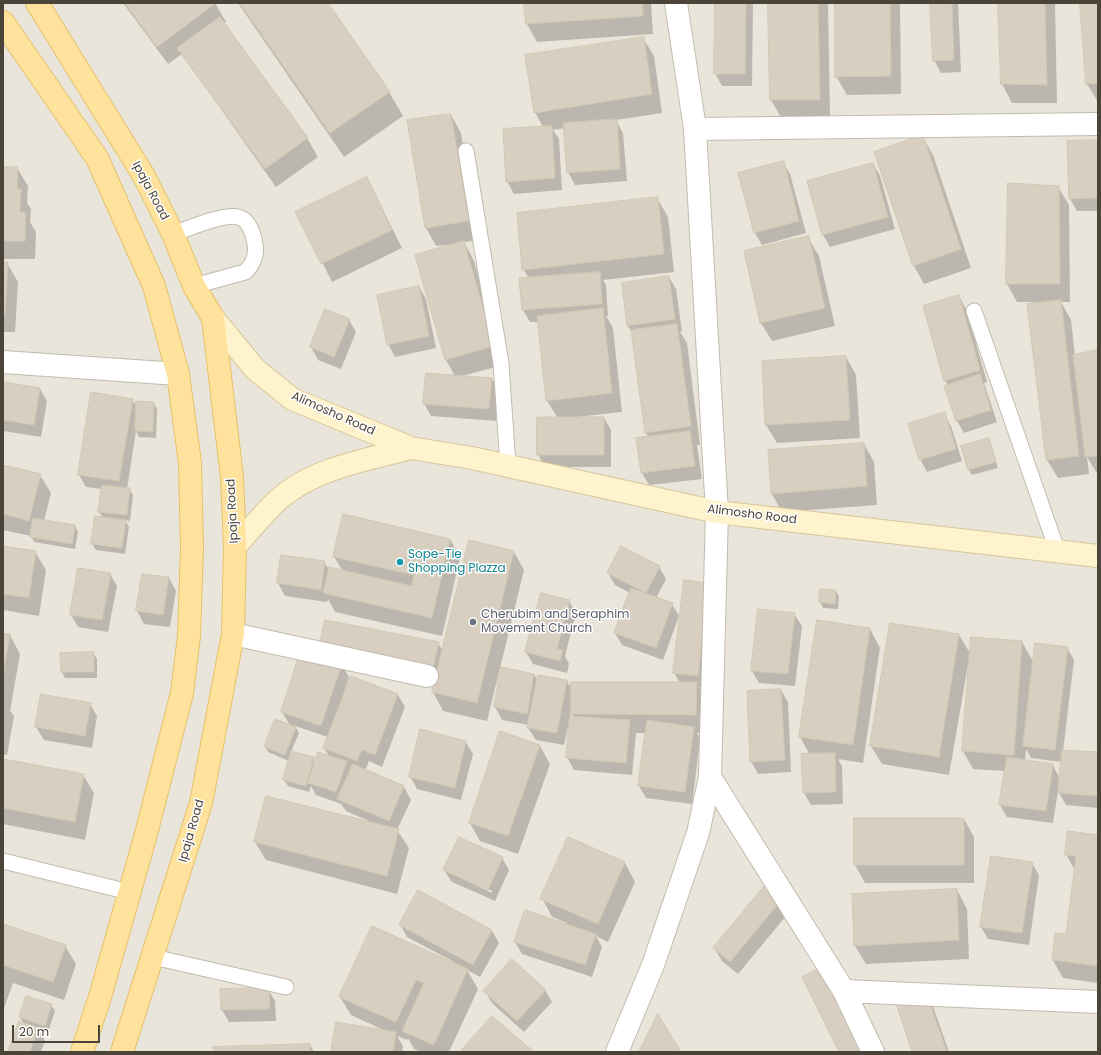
<!DOCTYPE html>
<style>
body{margin:0}
#map{position:relative;width:1101px;height:1055px;overflow:hidden;background:#f6f3ec;font-family:Poppins,sans-serif}
canvas{display:block}
.frame{position:absolute;inset:0;border:4px solid #4b4439;pointer-events:none}
.scale{position:absolute;left:12px;top:1025px;width:88px;height:18px;box-sizing:border-box;border:2px solid #4b4439;border-top:0;padding-left:5px;font-size:12px;line-height:14px;white-space:nowrap;color:#4b4439;-webkit-text-stroke:3px #fff;paint-order:stroke}
</style>
<div id="map">
<canvas width="1101" height="1055"></canvas>
<div class="frame"></div>
<div class="scale">20 m</div>
</div>
<script>
const context = document.querySelector('canvas').getContext('2d');
context.lineJoin = 'round';
function paint(path, color) { context.fillStyle = color; context.fill(path, 'evenodd'); }
function trace(path, color, width, dash) { context.strokeStyle = color; context.lineWidth = width; context.lineCap = dash ? 'butt' : 'round'; context.setLineDash(dash || []); context.stroke(path); }
function write(font, color, halo, rows, align = 'center') {
  context.font = font + ' Poppins,sans-serif'; context.lineWidth = 3; context.setLineDash([]); context.textBaseline = 'middle'; context.strokeStyle = halo; context.fillStyle = color; for (const [text, x, y, turn = 0] of rows) {
    context.save(); context.translate(x, y); context.rotate((+turn || 0) * Math.PI / 180); context.textAlign = isNaN(turn) ? turn : align; if (halo) context.strokeText(text, 0, 0); context.fillText(text, 0, 0); context.restore();
  }
}
const residential = new Path2D(`
 M3,3H1098V1052H3Z`);
const shadow = new Path2D(`
 M123,3H215L226,22L224,23L307,138L318,157L276,187L182,54L168,64Z
 M238,3H327L389,92L403,116L344,157Z
 M525,3H651L653,34L537,42L527,24Z
 M716,3H753L752,86H722L715,73Z
 M769,3H828L830,118L782,119L771,100Z
 M836,3H900L901,94L847,95L836,76Z
 M931,3H958L961,72L941,73L934,60Z
 M999,3H1055L1057,103H1012L1002,84Z
 M1081,3H1098V102L1087,84Z
 M643,38L654,56L662,113L616,120L623,133L627,181L575,185L568,172L565,128L553,130L559,139L562,190L514,194L507,181L543,127L535,112Z
 M451,115L461,133L478,240L464,242L474,261L503,365L462,376L492,379L499,391L496,421L431,416L424,403L455,376L446,360L454,245V244L436,246L426,228L409,121Z
 M922,136L933,155L971,268L924,284L914,266Z
 M1098,142V211H1077L1070,199Z
 M783,162L790,174L806,233L762,245L755,233L739,173Z
 M873,164L880,176L895,229L830,247L823,235L808,182Z
 M3,168H17L28,186L27,203L31,209L30,222L36,232L35,259H3Z
 M367,178L402,248L332,282L297,212Z
 M1058,187L1069,205L1070,302H1061L1071,320L1075,356L1098,351V475L1087,457L1089,474L1058,478L1047,460L1028,305L1036,304V302H1017L1007,284Z
 M657,198L668,217L674,272L603,280L606,285L608,316H606L613,328L622,412L577,417V418H604L611,430V467H545L538,454L558,418L547,401L539,322H530L523,310L520,279L529,278L523,269Z
 M808,238L819,256L835,326L772,341L761,323Z
 M3,263H7L18,282L15,332H3Z
 M669,277L676,289L682,331L680,332L687,343L700,445H697L702,479L649,485L642,473L638,439L648,437L646,432L632,332L628,326Z
 M419,287L426,299L436,348L395,357L388,344Z
 M959,296L966,309L987,382L984,383L997,422L964,433L957,421L948,385L945,380Z
 M326,310L349,320L356,332L341,369L318,360L311,347Z
 M846,357L856,375L860,438L777,443L766,425Z
 M3,383L40,389L47,401L41,437L3,431Z
 M132,400L137,408L154,403L157,409L156,438L139,437L136,431L127,489H129L133,495L130,521L125,520L129,527L125,554L96,550L92,544L96,517L103,518L99,512L102,489L86,487L79,475Z
 M944,414L951,426L962,461L927,472L920,459Z
 M988,439L998,468L972,475L969,470Z
 M864,444L874,462L877,505L782,512L772,494L769,451Z
 M3,466L40,475L51,493L44,521L75,526L78,532L75,549L34,542L31,536L3,530Z
 M450,539L460,558L442,636L335,612L328,599L327,602L285,596L278,583L282,556L324,562L330,571H343L334,557Z
 M3,547L35,552L46,570L39,616L3,610Z
 M514,552L524,570L487,721L443,711L433,692L435,683L341,664L349,677L343,695H398L405,707L382,767L369,761L365,771L404,787L411,800L397,830L409,848L397,894L266,860L255,842L369,821L346,811L341,804L316,795L311,786L309,792L288,786L284,780L289,761L268,752L265,746L290,725L282,712L302,652L438,643L443,651ZM295,726L328,737L324,748L329,756L316,763L313,758L291,752L299,733Z
 M659,567L666,579L656,598L672,604L679,616L663,660L622,645L615,633L630,593L615,585L608,573Z
 M110,574L117,586L108,632L78,627L71,615Z
 M143,575L169,578L176,591L170,627L144,624L137,611Z
 M708,584L704,688L699,687L707,701L706,733H697L700,740L692,804L646,798L639,786L647,733H636L632,775L574,770L567,757L573,717L572,708L564,745L536,740L528,728L529,725L502,720L495,707L534,674L538,681H567L572,690L680,683L674,673Z
 M821,590L836,591L839,597L838,609L823,608L820,602Z
 M569,601L576,613L565,656L569,664L567,673L533,664L526,652Z
 M794,614L802,626L795,686L759,683L752,671Z
 M870,629L880,648L863,763L838,759L842,766L843,804L811,805L804,793L810,755L800,737Z
 M3,634L10,635L20,654L10,711L14,716L7,755L3,754Z
 M959,635L970,653L949,775L882,764L871,746Z
 M1022,642L1034,663L1067,648L1074,660L1063,751L1098,753V808L1066,805L1058,791L1053,823L1007,817L1000,805L1005,771L973,769L963,751ZM1026,749L1031,758L1062,762L1060,779L1053,765L1025,761Z
 M93,653L97,659V678H65L62,672Z
 M781,690L788,702L791,772L758,774L751,761Z
 M42,696L90,704L97,716L92,748L44,740L36,727Z
 M465,741L473,754L461,800L417,789L410,776Z
 M540,746L550,764L518,854L480,841L470,823Z
 M3,760L83,775L94,793L85,840L3,824Z
 M964,819L974,837V883H865L855,865Z
 M1098,836V983L1063,978L1053,960L1067,936L1075,871L1066,854Z
 M568,838L625,863L635,882L608,942L596,936L602,947L592,977L522,954L515,942L566,925L567,923L552,917L542,898Z
 M502,858L509,870L495,901L452,882L444,870ZM454,873L492,891V893L454,875Z
 M1032,863L1039,875L1029,945L988,939L981,927Z
 M767,884L791,910L738,974L722,961L715,949Z
 M957,890L967,909L969,959L866,964L855,946Z
 M419,891L492,931L499,943L480,977L467,970L478,989L449,1052H421L414,1049L408,1038L407,1040L397,1036L403,1046L402,1052H332L386,1031L351,1015L340,997L453,964L454,962L407,937L400,924Z
 M3,925L65,946L76,964L64,1000L13,983L3,1011Z
 M268,989L275,1001L276,1021L229,1022L222,1010V990Z
 M545,990L552,1002L524,1032L492,1003L485,991Z
 M27,997L51,1005L55,1011L48,1032L37,1028L45,1041L41,1052H9L24,1024L20,1017Z
 M927,997L934,1009L949,1052H913Z
 M310,1045L314,1052H215Z`);
const building = new Path2D(`
 M125,3H216L157,47Z
 M240,3H328L390,92L330,133Z
 M524,3H642L643,16L526,24Z
 M715,3H746L745,74H714Z
 M768,3H818L820,100H770Z
 M835,3H890L891,76L835,77Z
 M930,3H952L954,60L933,61Z
 M998,3H1045L1047,85L1001,84Z
 M1080,3H1098V83L1086,84Z
 M220,17L308,138L265,169L177,48Z
 M644,37L652,94L534,113L525,55Z
 M451,114L469,221L425,228L407,120Z
 M617,119L620,169L567,173L563,123Z
 M552,126L555,178L506,182L503,129Z
 M923,135L961,249L913,266L874,152Z
 M1098,140V198L1069,199L1067,141Z
 M784,161L799,221L754,233L738,173Z
 M873,163L888,217L822,235L807,181Z
 M3,167H18L17,189H21L20,212L26,213L25,241H3Z
 M367,177L392,230L321,264L295,212Z
 M1008,183L1059,186L1060,284H1006Z
 M658,197L664,254L522,270L517,213Z
 M809,236L825,308L760,323L744,251Z
 M464,241L494,346L445,360L415,255Z
 M3,262H8L5,314H3Z
 M600,272L602,304L522,310L519,278Z
 M669,276L675,319L627,326L622,283Z
 M419,286L429,336L387,345L377,295Z
 M959,295L980,370L944,381L923,306Z
 M1061,300L1079,456L1046,460L1027,304Z
 M603,308L612,393L546,401L537,316Z
 M325,309L350,319L334,357L310,347Z
 M677,324L691,426L645,433L631,330Z
 M1098,350V456L1085,457L1073,355Z
 M846,356L850,420L765,425L762,361Z
 M426,373L492,378L489,409L423,404Z
 M980,374L991,410L956,421L944,386Z
 M3,382L40,388L34,425L3,420Z
 M91,392L133,399L119,481L78,475Z
 M136,401L154,402L153,432L135,431Z
 M945,412L956,449L919,460L908,424Z
 M537,417H604V455H537Z
 M690,431L695,466L641,473L636,438Z
 M989,438L996,462L968,470L961,446Z
 M864,443L867,486L771,494L768,450Z
 M3,465L41,474L29,521L3,514Z
 M102,485L130,488L127,515L98,512Z
 M343,514L450,539L432,618L323,593L329,567L412,586L414,575L333,557Z
 M95,516L126,520L122,548L91,544Z
 M33,518L75,525L72,544L30,537Z
 M469,540L514,551L477,703L432,692Z
 M3,546L36,551L29,598L3,594Z
 M621,546L660,566L646,593L607,573Z
 M281,555L325,561L321,590L277,583Z
 M78,568L111,573L102,620L70,615Z
 M142,574L169,577L163,615L136,611Z
 M684,580L708,583L698,676L673,673Z
 M631,588L673,603L656,648L614,633Z
 M820,589L836,590L835,604L819,602Z
 M541,593L570,600L557,649L563,650L560,661L525,652Z
 M758,609L795,613L788,674L751,671Z
 M325,620L439,642L432,672L319,649Z
 M817,620L870,628L853,745L799,737Z
 M890,623L959,634L939,757L870,746Z
 M3,633L10,634L3,676Z
 M971,637L1022,641L1014,755L962,751Z
 M1035,643L1068,647L1055,750L1023,746Z
 M301,650L342,664L321,726L281,712Z
 M94,652V672H61L60,653Z
 M501,667L534,674L527,714L494,707Z
 M538,675L567,680L557,733L527,728Z
 M351,676L398,694L375,755L362,750L357,761L323,748Z
 M571,682H697L696,715L571,714Z
 M781,689L785,760L750,762L747,691Z
 M41,694L91,703L85,736L35,727Z
 M570,716L630,720L626,763L566,758Z
 M275,719L296,727L285,755L264,747Z
 M647,720L694,727L685,792L638,786Z
 M420,729L466,741L455,788L409,777Z
 M500,731L540,745L508,836L469,823Z
 M1062,750L1098,752V796L1058,793Z
 M291,751L314,757L306,786L283,780Z
 M318,752L347,761L336,792L308,783Z
 M835,753L836,792L803,793L801,754Z
 M1007,757L1053,764L1046,811L999,805Z
 M3,759L84,774L75,822L3,808Z
 M353,764L404,786L389,821L337,799Z
 M266,796L399,829L387,876L254,842Z
 M854,818H964V865H854Z
 M1068,831L1098,835V966L1052,960L1055,933L1066,934L1076,856L1065,855Z
 M459,837L503,857L488,890L443,870Z
 M568,837L625,862L598,924L540,899Z
 M991,856L1033,862L1022,933L980,927Z
 M767,883L784,897L730,962L713,948Z
 M957,889L959,940L854,946L852,894Z
 M418,890L492,930L473,965L399,925Z
 M525,910L596,934L585,965L514,942Z
 M3,924L66,945L53,982L3,965Z
 M372,926L468,969L434,1045L402,1031L424,983L416,980L396,1022L339,997Z
 M512,959L546,990L517,1021L483,991Z
 M824,967L865,1052H839L802,977Z
 M269,988L270,1009L221,1010L220,989Z
 M927,995L947,1052H912L897,1006Z
 M26,996L52,1004L45,1026L19,1017Z
 M658,1014L681,1052H639Z
 M492,1016L534,1052H460Z
 M19,1021L38,1028L30,1052H8Z
 M336,1022L396,1032L393,1052H331Z
 M310,1044V1052H214L213,1047Z`);
const service = new Path2D(`
 M466,151L501,363L508,466
 M173,234C188,229 227,211 241,218C250,222 254,236 255,244C257,255 253,265 245,272L194,286
 M974,311L1057,550
 M3,861L129,892
 M153,957L286,987`);
const minor = new Path2D(`
 M695,129L1098,124
 M3,362L178,374
 M233,634L427,676
 M710,777L844,991L873,1052
 M844,991L1098,1002
 M617,1052L653,965L698,833L710,777L717,512L695,129L676,3`);
const secondary = new Path2D(`
 M213,318L255,369L292,399L411,448L472,458L717,512L1098,556
 M235,547C249,531 263,514 278,500C313,468 367,460 411,448`);
const primary = new Path2D(`
 M37,3L144,176L173,234L194,286L213,318L232,477L235,547L233,634L201,803L122,1052
 M3,22L97,158L154,286L178,374L190,463L192,548L189,636L182,693L146,834L100,997L82,1052`);
const markers = [
 [400,562,4,"#0f9aa8"],
 [473,622,4,"#6b7280"]
];
const streetNames = [
 ["Ipaja Road",150,191,62],
 ["Alimosho Road",333,414,24],
 ["Ipaja Road",233,511,-93],
 ["Alimosho Road",752,515,7],
 ["Ipaja Road",192,831,-74]
];
const cultureNames = [
 ["Sope-Tie",408,555],
 ["Shopping Plazza",408,569]
];
const worshipNames = [
 ["Cherubim and Seraphim",481,615],
 ["Movement Church",481,629]
];
paint(residential, '#eae5da');
paint(shadow, '#0003');
paint(building, '#d8cfc1');
trace(building, '#d3c7b4', 1);
trace(service, '#c2bbae', 17);
trace(minor, '#c2bbae', 24);
trace(secondary, '#d6c79b', 24);
trace(primary, '#e6c16a', 24);
trace(service, '#fff', 15);
trace(minor, '#fff', 22);
trace(secondary, '#fff3cd', 22);
trace(primary, '#ffe39c', 22);
for (const [x, y, r, color] of markers) { const dot = new Path2D(); dot.arc(x, y, r, 0, 2 * Math.PI); context.fillStyle = color; context.fill(dot); trace(dot, '#fff', 1.5); }
write('12px', '#4b4439', '#fff', streetNames);
write('12px', '#0d838f', '#fff', cultureNames, 'left');
write('12px', '#5b616d', '#fff', worshipNames, 'left');
</script>
